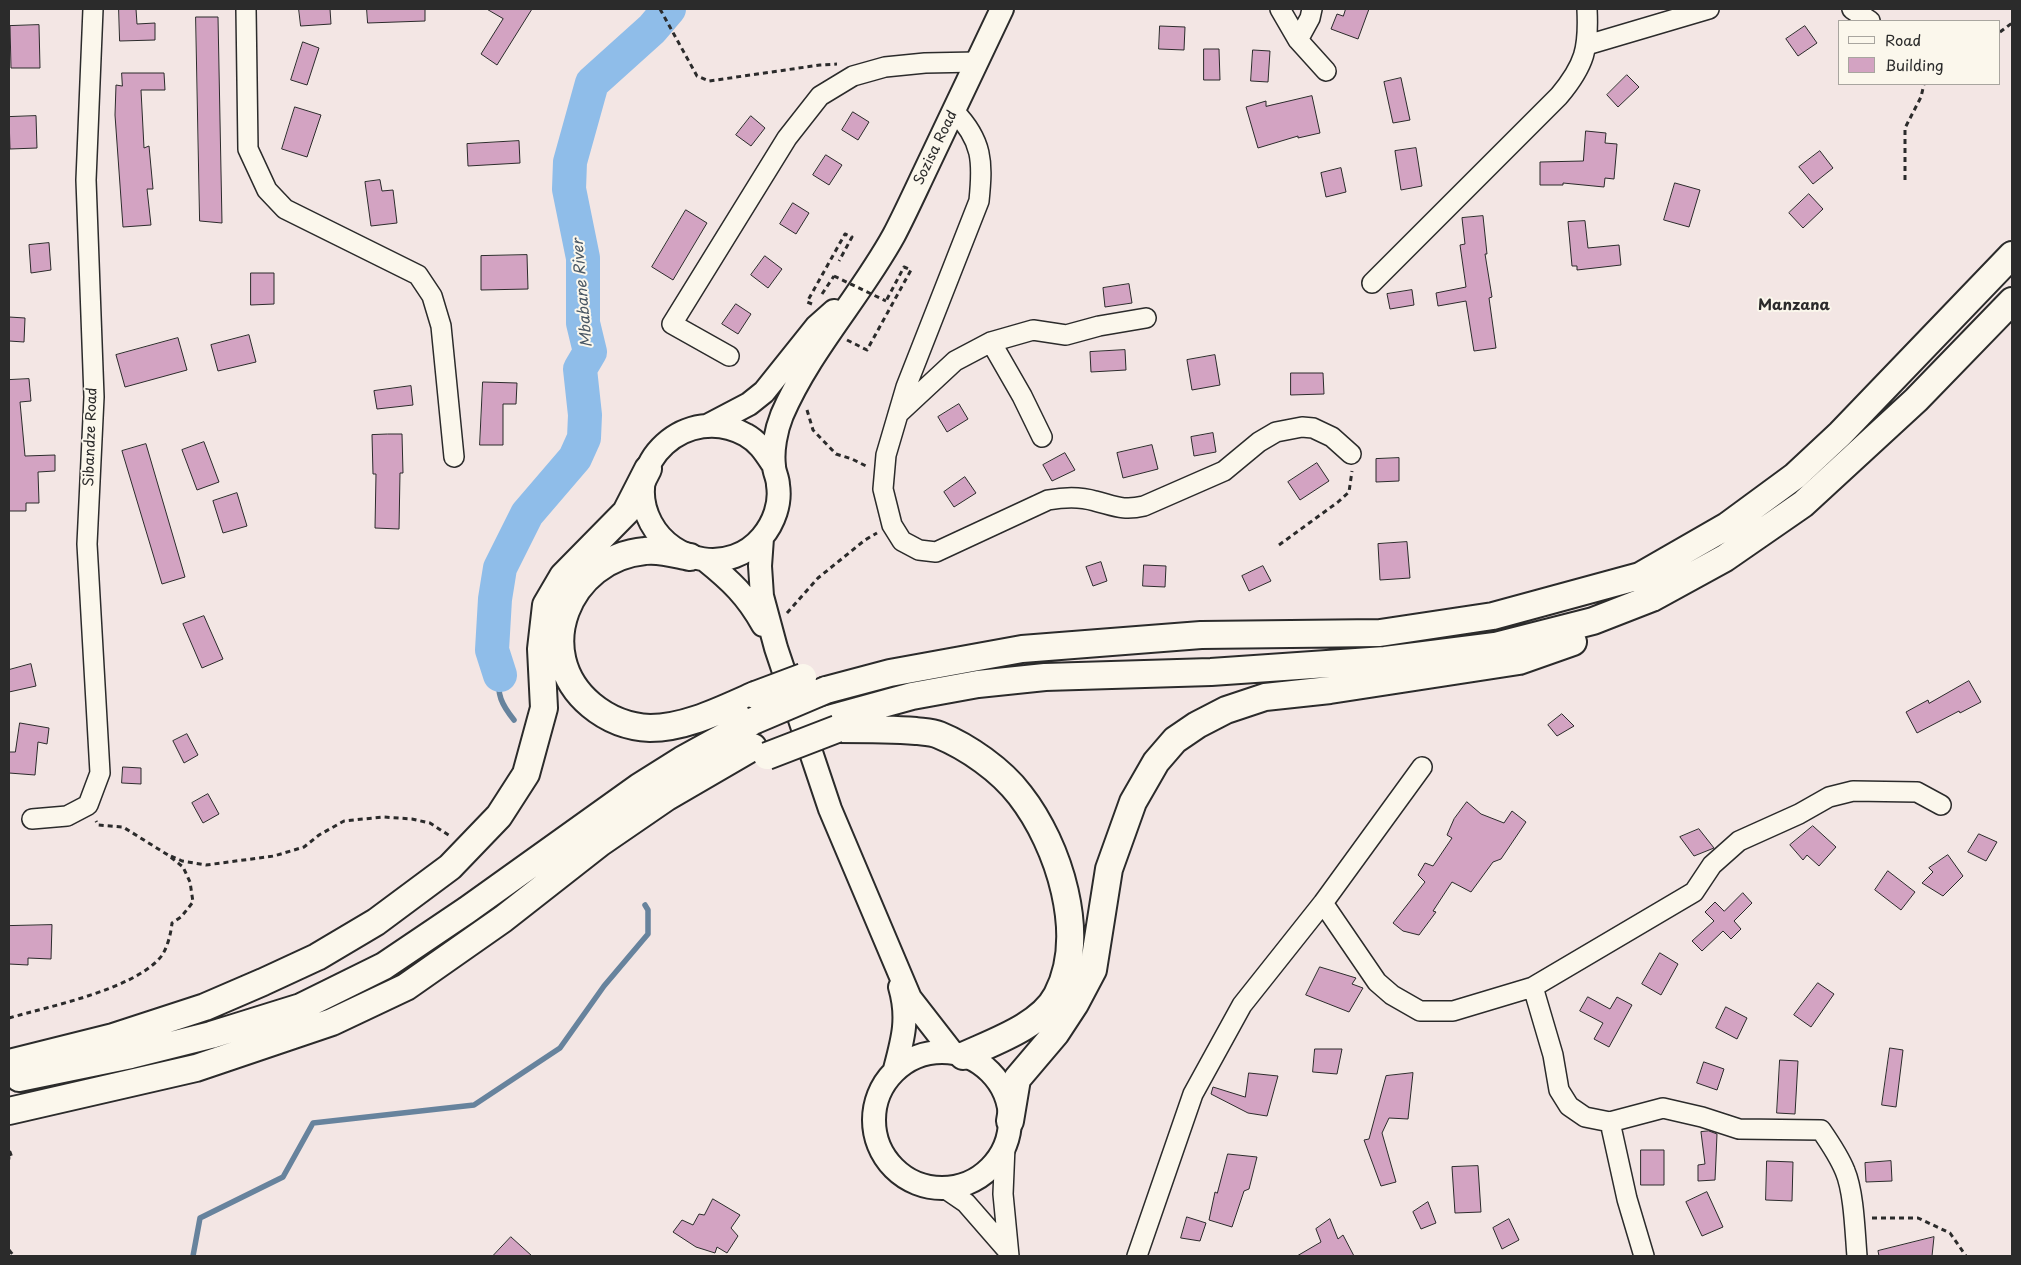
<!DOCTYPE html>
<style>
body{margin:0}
#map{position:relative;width:2021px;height:1265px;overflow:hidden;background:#f3e6e4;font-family:"Playpen Sans",sans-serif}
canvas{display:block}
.frame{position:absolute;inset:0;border:10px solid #2b2b2b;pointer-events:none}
.legend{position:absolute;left:1838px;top:20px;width:162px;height:65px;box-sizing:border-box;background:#fbf7ec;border:1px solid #a8a59f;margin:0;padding:6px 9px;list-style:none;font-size:15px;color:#2b2b2b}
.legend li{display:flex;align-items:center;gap:10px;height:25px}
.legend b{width:25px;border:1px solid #a8a59f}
</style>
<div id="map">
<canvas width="2021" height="1265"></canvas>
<div class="frame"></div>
<ul class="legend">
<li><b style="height:6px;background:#fbf7ec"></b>Road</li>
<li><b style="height:14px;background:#d3a3c2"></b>Building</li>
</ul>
</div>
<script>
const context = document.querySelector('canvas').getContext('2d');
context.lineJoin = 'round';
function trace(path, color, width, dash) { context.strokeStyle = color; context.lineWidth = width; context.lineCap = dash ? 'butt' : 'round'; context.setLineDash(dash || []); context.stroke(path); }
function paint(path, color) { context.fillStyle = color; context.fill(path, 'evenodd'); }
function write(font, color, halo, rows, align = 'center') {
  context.font = font + ' "Playpen Sans",sans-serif'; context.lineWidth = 4; context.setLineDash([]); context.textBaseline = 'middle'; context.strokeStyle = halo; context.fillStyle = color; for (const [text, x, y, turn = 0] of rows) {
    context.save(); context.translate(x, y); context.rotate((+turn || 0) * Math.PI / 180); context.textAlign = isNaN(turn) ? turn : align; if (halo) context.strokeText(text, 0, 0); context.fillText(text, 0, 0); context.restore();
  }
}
const stream = new Path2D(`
 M500,675C496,694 502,705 514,720
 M193,1256L200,1218L283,1177L313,1123L474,1105L560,1048L604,986L648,934V910L645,905`);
const river = new Path2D(`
 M500,675L492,650L495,599L500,568L527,514L575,458L584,438L585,415L580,369L590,352L583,323V258L569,189L570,162L592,83L652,29L669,9`);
const building = new Path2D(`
 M119,9H136L137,24L155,23V40L120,41Z
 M299,9H330L331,24L301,26Z
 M367,9H425V21L368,23Z
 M487,9H532L497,65L481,54L503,19Z
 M1346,9H1369L1358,39L1331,29L1337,14L1343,16Z
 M196,17H218L222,223L200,221Z
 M39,25L40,68H11L10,26Z
 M1160,26L1185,27L1184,50L1159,49Z
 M1805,26L1817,43L1798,56L1786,39Z
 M303,42L319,48L307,85L291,80Z
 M1204,49H1219L1220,80H1204Z
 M1253,50L1270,51L1268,82L1251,81Z
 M122,73H164L165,90H141L144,148L149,146L153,189H147L151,225L123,227L115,115L116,85L122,86Z
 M1627,75L1639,87L1618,107L1607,95Z
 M1401,78L1410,120L1393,123L1384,82Z
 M1312,96L1320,133L1298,138V136L1258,148L1246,107L1266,101V106Z
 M295,107L321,115L307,157L282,149Z
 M853,112L869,122L858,140L842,130Z
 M36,116L37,148L10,149L9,117Z
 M751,116L765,128L751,146L736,135Z
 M1586,131L1606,133L1605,143L1617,144L1614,179L1605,178L1604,187L1563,183V185H1540V162L1583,161Z
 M519,141L520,163L468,166L467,144Z
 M1416,148L1422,186L1401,190L1395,151Z
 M1820,151L1833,168L1813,184L1799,167Z
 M826,155L842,165L829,185L813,175Z
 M1341,168L1346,192L1326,197L1321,173Z
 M380,180L382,191L393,190L397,223L371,226L365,182Z
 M1675,183L1700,190L1689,227L1664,220Z
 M1809,194L1823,209L1803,228L1789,213Z
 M793,203L809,213L796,234L780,224Z
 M686,210L707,223L673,280L652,267Z
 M1483,216L1487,254H1485L1492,297L1489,298L1496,348L1474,351L1466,301L1438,306L1436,293L1466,287L1460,245L1465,244L1462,218Z
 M1585,221L1588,248L1619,245L1621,265L1577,270V266H1572L1568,222Z
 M49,243L51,270L31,273L29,245Z
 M527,255L528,289L481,290V256Z
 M765,256L782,269L768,288L751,275Z
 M251,273H274V304L251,305Z
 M1129,284L1132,303L1105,307L1103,288Z
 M1412,290L1414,305L1390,309L1387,294Z
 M736,304L751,314L738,334L722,324Z
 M9,317L25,318L24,342L9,341Z
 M249,335L256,362L218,371L211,345Z
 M178,338L187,370L125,387L116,355Z
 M1125,350L1126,370L1091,372L1090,352Z
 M1215,355L1220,385L1192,390L1187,360Z
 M1291,373H1323L1324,394L1291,395Z
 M29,379L31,401L20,402L25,456L55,455V471L38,472L39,503H26V511H9V380Z
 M483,382L517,383L516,404H503V445H480Z
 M411,386L413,405L377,409L374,391Z
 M959,404L968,419L947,432L938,417Z
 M1213,433L1216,452L1194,456L1191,437Z
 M388,434H402L403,473H400L399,529L375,528L376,474H373L372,435Z
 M204,442L219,482L197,490L182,450Z
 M146,444L185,577L162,584L122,451Z
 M1152,445L1158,469L1123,478L1117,453Z
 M1065,453L1075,470L1052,481L1043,465Z
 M1399,458V481L1376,482V459Z
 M1317,463L1329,481L1300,500L1288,482Z
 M965,477L976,493L954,507L944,492Z
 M237,493L247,526L223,533L213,501Z
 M1407,542L1410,578L1380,580L1378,544Z
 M1101,562L1107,581L1093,586L1086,567Z
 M1144,565L1166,566L1165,587L1143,586Z
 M1263,566L1271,581L1249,591L1242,576Z
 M204,616L223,659L202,668L183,624Z
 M31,664L36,686L9,692V670Z
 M1969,681L1981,702L1960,713L1959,711L1917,733L1906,712L1928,700L1929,703Z
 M1562,714L1574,726L1557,736L1548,725Z
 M20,723L49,728L47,744L38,742L35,775L9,773V752H15Z
 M187,734L198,755L184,763L173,741Z
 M123,767L141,768V784L122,783Z
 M208,794L219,814L203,823L192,803Z
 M1467,802L1481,814L1504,823L1512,811L1526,822L1501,859L1493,862L1471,892L1452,882L1433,911L1436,912L1419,935L1403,931L1393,923L1425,882L1418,875L1425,863L1433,866L1452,838L1447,835L1454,819Z
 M1813,826L1836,847L1819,866L1807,855L1803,860L1790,845Z
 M1699,829L1714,848L1694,856L1680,837Z
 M1979,834L1997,842L1986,861L1968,852Z
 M1948,855L1963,876L1943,896L1922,883L1933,872L1929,868Z
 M1888,871L1915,892L1901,910L1875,890Z
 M1743,893L1752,903L1734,921L1741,929L1731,939L1723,931L1702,951L1692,941L1714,921L1705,912L1715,902L1724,911Z
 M52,925L51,959L28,958V965L9,964V926Z
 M1660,953L1678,964L1661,995L1642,984Z
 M1320,967L1356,978L1352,984L1363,988L1349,1012L1306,995Z
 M1818,983L1834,994L1811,1027L1794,1015Z
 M1588,997L1610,1009L1617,997L1632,1005L1609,1047L1594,1039L1603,1023L1580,1011Z
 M1726,1007L1747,1018L1737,1039L1716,1028Z
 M1890,1048L1903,1050L1896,1107L1882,1105Z
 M1315,1049H1342L1337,1074L1313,1072Z
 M1780,1060L1798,1061L1795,1114L1777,1113Z
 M1704,1062L1724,1069L1717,1090L1697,1083Z
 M1249,1073L1278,1076L1267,1116L1248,1113L1211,1094L1213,1087L1245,1097Z
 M1413,1073L1408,1119L1389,1118L1382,1133L1396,1182L1381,1186L1364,1140L1369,1139L1386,1076Z
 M1709,1131L1717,1134L1715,1180L1698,1181V1165L1705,1164L1701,1132Z
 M1641,1150H1664V1185H1641Z
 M1228,1154L1257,1157L1249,1189L1244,1191L1232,1227L1209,1220L1215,1192L1217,1193Z
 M1767,1161L1793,1162L1792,1201L1766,1200Z
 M1891,1161L1892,1181L1866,1182L1865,1163Z
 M1478,1166L1481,1212L1455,1213L1452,1167Z
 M1707,1192L1723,1227L1702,1236L1686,1202Z
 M713,1199L740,1215L731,1228L738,1236L727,1253L717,1247L715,1253L696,1247L673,1232L682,1220L693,1225L699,1214L704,1215Z
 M1428,1202L1436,1223L1421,1229L1413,1212Z
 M1187,1217L1206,1223L1200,1241L1181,1238Z
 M1330,1219L1338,1239L1343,1235L1354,1256H1297L1321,1242L1316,1229Z
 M1509,1219L1519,1240L1502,1249L1493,1228Z
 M511,1237L532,1256H493Z
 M1934,1237L1932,1256H1879L1878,1251Z`);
const path = new Path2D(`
 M660,9L697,76L709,81L820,65L837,64
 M2000,32L2012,23
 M1905,180V128L1921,97L1924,84
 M822,294L834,276
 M812,304L807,302L845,234L852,237L839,261
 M847,340L867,350L911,270L904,267L886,301
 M807,410L813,430L836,454L852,459L868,467
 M1279,545L1338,502L1349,492L1352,471
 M787,613L818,578L865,540L877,533
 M171,856L182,861L206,865L274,856L304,847L319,835L344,821L383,817L412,819L430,823L450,836
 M9,1018C51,1006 130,990 159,959C167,951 171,933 172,923L181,917L193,902L190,882L183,867L168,855L123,827L98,825L96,821
 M9,1152H10L12,1158H9
 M1872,1218H1918L1950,1233L1966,1256
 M9,1250L14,1256`);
const minor = new Path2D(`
 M246,9L248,149L267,190L285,209L418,275L432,296L441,326L454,457
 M1280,9L1298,40L1326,71
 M1852,9L1870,21
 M1298,40L1310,18L1312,9
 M1587,45L1709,9
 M954,111C983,141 983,162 979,201L906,387L886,455L883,489L892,525L902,541L919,550L936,552L1048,500C1064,497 1079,496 1095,501C1115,506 1123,511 1144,506L1224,471L1259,442L1276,432L1302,427L1313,428L1332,437L1351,454
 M1372,283L1559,96C1585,65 1589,48 1587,9
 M991,342L1022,396L1042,437
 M729,356L672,324L787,138L820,96L853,76L885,67L925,63L977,62
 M898,414L955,361L991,342L1033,330L1066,335L1099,326L1146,318
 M32,819L67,816L88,805L100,773L87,544L94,397L86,180L93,9
 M1323,903L1377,982L1392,995L1420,1011H1453L1533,987L1694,892L1712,865L1739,841L1799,814L1829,797L1853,791L1917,792L1941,805
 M1533,987L1553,1055L1559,1090L1569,1106L1585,1117L1610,1122L1663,1108L1702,1117L1739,1129L1821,1130C1830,1143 1839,1156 1845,1171C1854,1192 1855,1233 1857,1256
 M1610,1122L1627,1199L1644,1256
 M1005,1146L1003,1194L1009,1256
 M944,1188L966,1203L1007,1250
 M1137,1256L1193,1094L1242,1005L1323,903L1422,767`);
const major = new Path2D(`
 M709,425L749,404L764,392L816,327L834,311
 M774,466C766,454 759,442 746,435C688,402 619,463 651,523C673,564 731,574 762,537C774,523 781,503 778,485C778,478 774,472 774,466C772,450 776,430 782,415C810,350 860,297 894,235C905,214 915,192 925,171C951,117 976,63 1002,9
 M762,538L760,566L762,596L776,648L830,809L910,998L952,1052
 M705,560C731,581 747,596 763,625
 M874 1120a68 68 0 1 1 136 0a68 68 0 1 1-136 0Z
 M895,1069C903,1039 909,1018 900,987`);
const highway = new Path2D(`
 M690,557C675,554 660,549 645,551C568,558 529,653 591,705C609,720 627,727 650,728C686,728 723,709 755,695
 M826,690L890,673L1022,649L1201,635L1380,633L1493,616L1640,576L1727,526L1795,476L1840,434L2012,255
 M814,723L912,696L978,684L1045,677L1211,672L1385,660L1495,646L1593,621L1652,598L1725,558L1803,504L1916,400L2012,301
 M837,729C863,729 890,729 916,731C923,732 932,732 939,735C968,747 1001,770 1020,795C1059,845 1088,935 1057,995C1041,1026 993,1042 963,1056
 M9,1063L113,1037L205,1007L263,982L317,957L376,922L450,867L499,816L526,774L544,708L541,649L546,605L563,576L626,512L648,469
 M19,1078L131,1055L211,1035L301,1007L384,966L467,910L639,787L682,760L753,721
 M9,1111L196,1068L332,1022L406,987L503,919L600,843L667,797L753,747
 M1010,1121L1017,1079L1056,1033L1075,1004L1093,970L1109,869L1133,802L1156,762L1175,740L1197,725L1226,710L1265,697L1330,690L1519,661L1573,642`);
const pathBridge = new Path2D(`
 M834,276L886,301`);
const highwayBridge = new Path2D(`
 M755,695L803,677
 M753,721L826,690
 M767,756L837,729`);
const streetNames = [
 ["Sozisa Road",936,148,-64],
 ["Sibandze Road",91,437,-88]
];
const waterNames = [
 ["Mbabane River",583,293,-95]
];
const neighbourhoodNames = [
 ["Manzana",1794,306]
];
trace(stream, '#67839d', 5.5);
trace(river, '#8fbde9', 34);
paint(building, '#d3a3c2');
trace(building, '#2b2b2b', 1);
trace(minor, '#2b2b2b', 22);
trace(major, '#2b2b2b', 26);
trace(highway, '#2b2b2b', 30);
trace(path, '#2b2b2b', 3, [5, 4]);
trace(minor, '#fbf7ec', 19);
trace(major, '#fbf7ec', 22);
trace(highway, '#fbf7ec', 26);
trace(highwayBridge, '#2b2b2b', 30, []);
trace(pathBridge, '#2b2b2b', 3, [5, 4]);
trace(highwayBridge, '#fbf7ec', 26);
write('14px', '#2b2b2b', '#fbf7ec', streetNames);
write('italic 15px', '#495764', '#fbf7ec', waterNames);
write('bold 15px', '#2b2b2b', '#fbf7ec', neighbourhoodNames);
</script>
